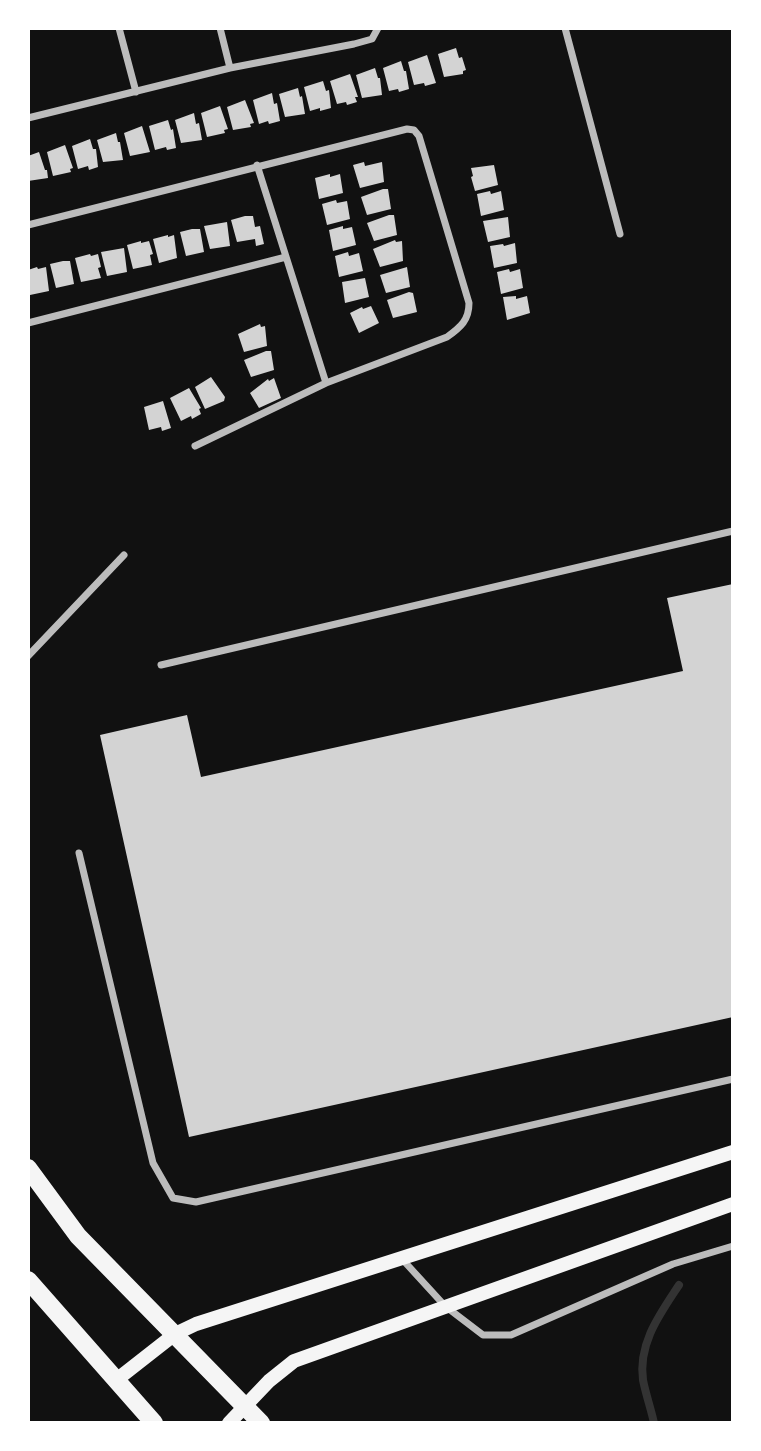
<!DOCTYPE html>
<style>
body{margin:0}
#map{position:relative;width:761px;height:1451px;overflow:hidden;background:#111;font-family:"Noto Sans",sans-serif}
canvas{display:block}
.frame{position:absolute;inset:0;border:30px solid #fff;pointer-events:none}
</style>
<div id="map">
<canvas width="761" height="1451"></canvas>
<div class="frame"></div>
</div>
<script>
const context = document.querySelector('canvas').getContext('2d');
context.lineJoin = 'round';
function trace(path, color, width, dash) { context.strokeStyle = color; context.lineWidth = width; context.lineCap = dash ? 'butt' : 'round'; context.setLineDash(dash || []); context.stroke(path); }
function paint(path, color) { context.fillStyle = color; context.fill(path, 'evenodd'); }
const stream = new Path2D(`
 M654,1423C651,1409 646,1395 643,1380C638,1343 660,1314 679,1285`);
const building = new Path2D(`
 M456,48L459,58L462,57L466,70L463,71V74L444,77L438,54Z
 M427,55L436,83L425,86L424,83L414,85L408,62Z
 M401,61L404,71H406L409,89L399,92L398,89L389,91L383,68Z
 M375,68L378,78H380L382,95L362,98L356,75Z
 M350,74L358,97H355L357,102L347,105L346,102L337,104L330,81Z
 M323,81L326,91L329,90L331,108L320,111V108L310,111L304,87Z
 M298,88L300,97L302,96L305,114L285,117L279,94Z
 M272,93L274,104L277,103L280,121L269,124L268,121L259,124L253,100Z
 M245,100L254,123L250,124L251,127L233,130L227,107Z
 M220,106L228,129L224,130L225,133L207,137L201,113Z
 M194,113L196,124L199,123L202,140L181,143L175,120Z
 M168,120L171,130L173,129L176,148L167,150L166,147L155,150L149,126Z
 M142,126L150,152L130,156L124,133Z
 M116,133L118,142H120L123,160L103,162L97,140Z
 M90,139L93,149H96L98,167L89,170L88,166L78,169L72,146Z
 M65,145L73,168L70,169L71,172L53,176L47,152Z
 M39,152L45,170H47L48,178L28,181V156Z
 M364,162L365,166L382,162L384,182L360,188L353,165Z
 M494,165L498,185L475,191L471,177L473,176L471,168Z
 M330,174V177L340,174L343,193L319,199L315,178Z
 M383,189H388L391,209L367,215L361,197Z
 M490,191L491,194L501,191L504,210L481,216L477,194Z
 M336,200L337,203L347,201L350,219L327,225L322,204Z
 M389,215H394L397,235L374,241L367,223Z
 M245,216H253L255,227L260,226L264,244L256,246L255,239L237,242L231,220Z
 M508,217L510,237L488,242L483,221Z
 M227,222L230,246L210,249L204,226Z
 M343,226V229L352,227L356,245L333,251L329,230Z
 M192,229H200L204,252L186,256L180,232Z
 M168,235V237L174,235L177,258L159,263L153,239Z
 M395,240L396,242L402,241L403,261L380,267L373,249Z
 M141,241V243L149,241L153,254L150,255L152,265L133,269L127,245Z
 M515,243L517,263L494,268L490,246L503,244L504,246Z
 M124,248L127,272L107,276L101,252Z
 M348,252L349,256L359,253L363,271L339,277L335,256Z
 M90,254L91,256L98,254L101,267L98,268L101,278L81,282L75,258Z
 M63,261H70L74,284L56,288L50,264Z
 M37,267L38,269L46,267L49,291L30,295L28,270Z
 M407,267L410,287L386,293L380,275Z
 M509,269L510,272L520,269L523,288L501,294L497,272Z
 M365,278L369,297L345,303L342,282Z
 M409,292L413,293L417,312L393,318L387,300Z
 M516,296V299L527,296L530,313L507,320L503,297Z
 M371,306L379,323L359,333L350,313L362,307L363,309Z
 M260,324L261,327L265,326L267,346L244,352L238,334Z
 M266,351H271L274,370L251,377L244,360Z
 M211,377L225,397L224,401L205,409L195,387Z
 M274,378L281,398L259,408L250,393L268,379L269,381Z
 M189,388L201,408L199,409L201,414L192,419L191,416L181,421L170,398Z
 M163,401L171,428L162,431L161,427L149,430L144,407Z
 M733,584V1017L189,1137L100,735L187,715L201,777L683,671L667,598Z`);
const minor = new Path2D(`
 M119,28L136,92
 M220,28L230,68
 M565,28L620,234
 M28,118L230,68L354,44L372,39L378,28
 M257,165L326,383
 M28,225L407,129L414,130L419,136L469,303C469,320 461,327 447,337L326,383L195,446
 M28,323L286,257
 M28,656L124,555
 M161,665L733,531
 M79,853L153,1163L173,1198L196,1202L733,1079
 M402,1259L445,1306L483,1335H511L673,1264L733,1246`);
const secondary = new Path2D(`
 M115,1381L175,1334L196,1324L733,1152
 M229,1423L269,1381L294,1361L733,1204`);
const primary = new Path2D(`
 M28,1168L78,1236L261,1423
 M28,1280L154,1423`);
trace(stream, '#333', 8);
paint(building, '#d3d3d3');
trace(minor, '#bcbcbc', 7);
trace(secondary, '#f5f5f5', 14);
trace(primary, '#f5f5f5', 18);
</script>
